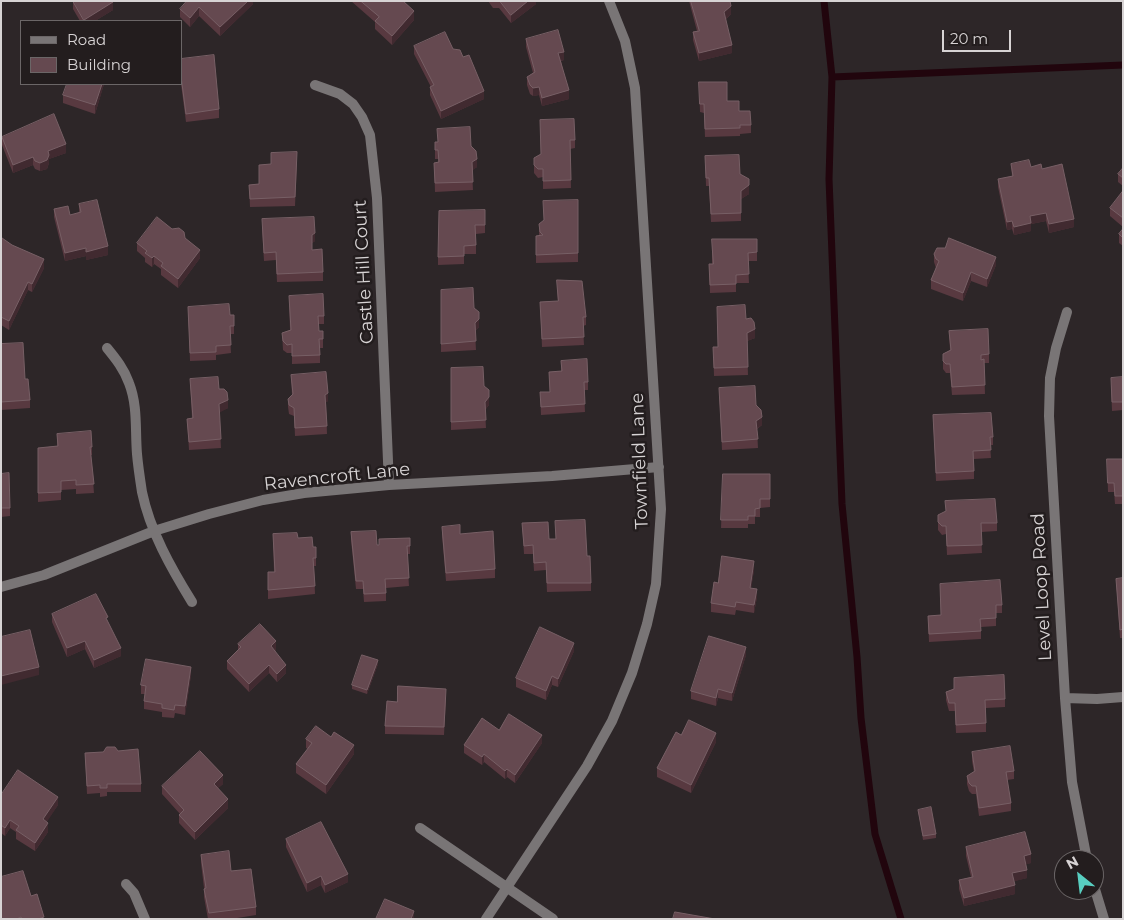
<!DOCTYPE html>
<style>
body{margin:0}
#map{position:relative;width:1124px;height:920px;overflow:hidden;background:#2d2628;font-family:Montserrat,sans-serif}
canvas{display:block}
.frame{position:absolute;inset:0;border:2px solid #d7d3d4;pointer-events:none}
.legend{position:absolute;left:20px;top:20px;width:162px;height:65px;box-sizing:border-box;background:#231d1e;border:1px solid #6b6667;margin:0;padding:6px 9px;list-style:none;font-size:15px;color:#d7d3d4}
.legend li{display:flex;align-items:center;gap:10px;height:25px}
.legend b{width:25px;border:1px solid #6b6667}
.north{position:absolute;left:1054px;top:850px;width:50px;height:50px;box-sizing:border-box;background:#231d1e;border:1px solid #6b6667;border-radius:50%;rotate:331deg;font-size:14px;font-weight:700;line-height:20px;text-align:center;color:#d7d3d4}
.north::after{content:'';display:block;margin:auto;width:18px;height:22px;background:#58cec0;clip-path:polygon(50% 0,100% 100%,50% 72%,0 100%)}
.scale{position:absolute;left:942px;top:30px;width:69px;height:22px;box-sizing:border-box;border:2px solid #d7d3d4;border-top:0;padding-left:6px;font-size:15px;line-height:18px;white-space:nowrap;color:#d7d3d4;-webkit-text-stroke:4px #231d1e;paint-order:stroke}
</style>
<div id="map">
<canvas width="1124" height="920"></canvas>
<div class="frame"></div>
<ul class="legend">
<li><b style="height:6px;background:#797576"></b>Road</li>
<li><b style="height:14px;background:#654950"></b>Building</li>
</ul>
<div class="north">N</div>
<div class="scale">20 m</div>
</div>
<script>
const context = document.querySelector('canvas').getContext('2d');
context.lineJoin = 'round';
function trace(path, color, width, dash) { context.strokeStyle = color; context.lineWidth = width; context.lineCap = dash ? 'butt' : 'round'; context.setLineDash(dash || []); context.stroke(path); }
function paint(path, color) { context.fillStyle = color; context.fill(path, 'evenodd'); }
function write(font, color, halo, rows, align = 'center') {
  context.font = font + ' Montserrat,sans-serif'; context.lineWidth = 5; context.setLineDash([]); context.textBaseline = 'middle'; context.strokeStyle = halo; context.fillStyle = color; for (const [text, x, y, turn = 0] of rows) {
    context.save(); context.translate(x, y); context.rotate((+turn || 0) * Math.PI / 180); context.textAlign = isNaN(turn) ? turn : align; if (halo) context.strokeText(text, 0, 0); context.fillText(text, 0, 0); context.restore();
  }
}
const stream = new Path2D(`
 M824,1L832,77L1123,65
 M832,77L829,179L842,504L857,657L861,718L875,834L901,919`);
const street = new Path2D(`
 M315,85L340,94L353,104L362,117L370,135L377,198L389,485
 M1067,312L1056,348L1050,378L1049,416L1065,698L1072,782L1087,860
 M107,348C116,359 124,369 129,383C138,406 135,430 137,454C138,466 140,479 142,492C150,531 171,568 192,602
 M1,587L44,575L154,531L209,514L263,500L304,493L389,485L552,476L659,467
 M1065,698L1097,699L1123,697
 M420,828L553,919
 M126,884L134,893L145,919
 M1094,886L1104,919
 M486,919L587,766L612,721L632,673L647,624L656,584L661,509L635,88L625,41L609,1`);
const wall = new Path2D(`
 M73,1H113V10L95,21H80L73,9Z
 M253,1V4L220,36L199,16L190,27L180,17V9Z
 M351,1H403L414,20L392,45L375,29V22Z
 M488,1H536V4L511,23L499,8H493Z
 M689,1H730L731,14L726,19L732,53L699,61L693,40V32L697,31Z
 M526,39L564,60L561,61L569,99L542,106L539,95L533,96L530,94L527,85V77L533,73L526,47Z
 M414,46L453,49L484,99L441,119L430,95V87H431L414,54Z
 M181,59L219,109V118L186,122L181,84Z
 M699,82L727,101L739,111L751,125V133L740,134V136L705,137L704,113L700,112Z
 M104,84L95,114L63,103V95Z
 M540,128L575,140V148L570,149L571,188L543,189V177L538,178L534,173V158L541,154Z
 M2,137L66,153L49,159V163L47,169L40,171L35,169L33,165L13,173L2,145Z
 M435,142L471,146L477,167L472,170L473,190L435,192L434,163L438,162V159H435Z
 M705,156L740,174L749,194L741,199V221L711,222L709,186H706Z
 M297,161L295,206L250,207L249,185L259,184L271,164Z
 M1011,164L1042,169L1074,227L1049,233L1046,221L1031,224V231L1014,235L1012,229L1007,230L998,187V179L1012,176Z
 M1123,168V186L1118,182V174Z
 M1123,191V227L1110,216V208Z
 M578,200V262L536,263V236L539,235V224Z
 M79,204L108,255L86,260V256L65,261L54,217V209L70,215L79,213Z
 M485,210V233L476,234V254H464V264L438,265V257Z
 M262,228L315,241L312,243V250L323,272V281L277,282L276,260L264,261Z
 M172,229L185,238L200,258L178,288L161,275V269L154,264L152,267L145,262V258L137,251V243Z
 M1123,229V246L1119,243V234Z
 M712,239L757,252V261H748L749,283H736V292L710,293L709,264H712Z
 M1,240L44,268L32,292L28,290L9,330L1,325Z
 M934,254L996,265L987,287L971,281L963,301L931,289V280L936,268L934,262Z
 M557,280L586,317V325L583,326L584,345L542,347L540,302L558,301Z
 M441,290L474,308L479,327L475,331L476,350L441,352Z
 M289,296L324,316V324H319V331H323V348H320V363L292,364V353H287L283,350L282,333L290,330Z
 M188,307L230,315L234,326V334H230L231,353L216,355V360L190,361Z
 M746,319L755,338L747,341L748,375L714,376L713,347H718Z
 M949,331L989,354V363H984L985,394L952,395L950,373H946L943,369V354L950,350Z
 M1,344L25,379L30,400V408L1,410Z
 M561,361L588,382V390H584L585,412L541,415L540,392H550L549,372L561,371Z
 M451,368L484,386L489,405L485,410L486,428L451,430Z
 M291,375L328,401L326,402L327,434L295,436L294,416L289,414L288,407V399L292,395Z
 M1123,377V410L1112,411L1111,386Z
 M190,379L219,389L228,408L219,412L221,448L189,450L187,419L192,418Z
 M719,388L756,405L762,425L757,429L758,448L722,450Z
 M933,415L993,437V445H990L991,458L974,459V479L936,481Z
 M57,434L92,447V455H91L94,493L76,494V489L61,490V500L38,502V448L57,446Z
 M1107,459H1123V504H1115L1114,492H1108Z
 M1,474L10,508V516L1,517Z
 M723,474H770V507L760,508V517H755V524H748V528H721Z
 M938,515L997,523V531L981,532L982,553L947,555L946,534L942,535L938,530Z
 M522,523L549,539L587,556L591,583V591L547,592L546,570L534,571L533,554H524Z
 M442,527L460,534L495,569V578L446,581L442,535Z
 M351,532L377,545H379V539L410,538V554H407L409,586L386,588V601L364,602L363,589H356L351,540Z
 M273,534L298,538L313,547L316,558V566H314L315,594L268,599V572H274Z
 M754,570L751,588L757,597L754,613L736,610L735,615L711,612V603L718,583Z
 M1123,578V638H1120L1116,579Z
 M940,584L1002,605V613H996V626L981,627V639L929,642L928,616L941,615Z
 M52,614L108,622L121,656L94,668L85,649L67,657L52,622Z
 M238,644L276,650L275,651L286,673L277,682L269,673L249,692L227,669V661L238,650Z
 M574,651L558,687L552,685L546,700L516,687V678Z
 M746,655L732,701L718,698L716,706L691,699V691Z
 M378,664L367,694L352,689V685Z
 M191,675L185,715L175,713L174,718L162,717V712L144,709V701L145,694H141V685Z
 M954,678L1005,699V707L986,708V732L956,733L955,711H949L946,700V692L954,689Z
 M446,697L444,735L385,734V726L397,702Z
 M499,730L542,743L515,783L507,777L505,779L484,762L482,765L464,753V745Z
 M681,735L716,742L691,793L657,777V768Z
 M306,739L354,754L326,794L296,773V764L308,749L306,748Z
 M972,752L1014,771V779L1007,780L1011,803V811L979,816L976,794H972L969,791L967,784V776L974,772L972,761Z
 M85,753L141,784V792H107V796L100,797V793L87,794Z
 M223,784L218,788L228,808L195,840L179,823V815L180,814L162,794V786Z
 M1,795L58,805L46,822L48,832L35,851L16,839V832L10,828L5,836L1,833Z
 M918,810L936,834V838L923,840Z
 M286,839L348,882L325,893L321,885L307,892L286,847Z
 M966,847L1031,863L1026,864L1027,878L1014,881L1015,894L964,906L959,889V880L971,877L966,856Z
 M201,855L231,871L256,907V915L231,919H208L204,897V888L201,863Z`);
const shadedWall = new Path2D(`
 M248,1H253V4L220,36V27Z
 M528,1H536V4L511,23V15Z
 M113,2V10L95,21H84V20Z
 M731,6V14L724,20V12Z
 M199,7V16L190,27V18Z
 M414,11V20L392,45V36Z
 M732,45V53L699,61V53Z
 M564,52V60L558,61V53Z
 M102,84H104L95,114V105Z
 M539,87V95L533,96V88Z
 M569,90V99L542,106V98Z
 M484,91V99L441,119V111Z
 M66,144V153L49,159V163L47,169L40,171V163L48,151Z
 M33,157V165L13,173V165Z
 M477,159V167L472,171V162Z
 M749,185V194L741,199V191Z
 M1046,213V221L1031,224V231L1014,235V227L1030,216Z
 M1074,219V227L1049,233V224Z
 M1012,221V229L1007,230V222Z
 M315,233V241L312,243V235Z
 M108,246V255L86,260V252Z
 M86,248V256L65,261V253Z
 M200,250V258L178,288V279Z
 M154,256V264L152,267V258Z
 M996,257V265L987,287V279Z
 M44,259V268L32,292V284Z
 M971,272V281L963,301V293Z
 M28,282V290L9,330V321Z
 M479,319V327L475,331V323Z
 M755,329V338L747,341V333Z
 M328,393V401L325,403V395Z
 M489,397V405L485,410V402Z
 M228,400V408L219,413V404Z
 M762,417V425L756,429V421Z
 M754,561V570L750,596V588Z
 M757,589V597L754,613V605Z
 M85,641V649L67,657V648Z
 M276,641V650L271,655V646Z
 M574,643V651L558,687V679Z
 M746,647V655L732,701V693Z
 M121,648V656L94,668V660Z
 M378,660V664L367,694V690Z
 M269,665V673L249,692V684Z
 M286,665V673L277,682V674Z
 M39,667V675L1,685V676Z
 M191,667V675L185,715V706Z
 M552,676V685L546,700V691Z
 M718,689V698L716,706V698Z
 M716,733V742L691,793V785Z
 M542,735V743L515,783V775Z
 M354,745V754L326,794V785Z
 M484,754V762L482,765V757Z
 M507,769V777L505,779V771Z
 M223,775V784L214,792V784Z
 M58,797V805L43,828V819Z
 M228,799V808L195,840V832Z
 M10,820V828L5,836V828Z
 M48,823V832L35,851V843Z
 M1031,854V863L1024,865V856Z
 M1027,870V878L1012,882V873Z
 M348,874V882L325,893V885Z
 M321,876V885L307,892V883Z
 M1015,885V894L964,906V898Z
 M414,911V919H411Z`);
const building = new Path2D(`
 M73,1H113V2L84,20Z
 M187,1H248L220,27L199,7L190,18L180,9Z
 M361,1H403L414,11L392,36L375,21L379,17Z
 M500,1H528L511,15Z
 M691,1H730L731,6L724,12L732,45L699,53L693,32L699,31Z
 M558,30L564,52L558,53L569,90L542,98L539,87L533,88L530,85L527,77L535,72L526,39Z
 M445,32L453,49L460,50L463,57L469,55L484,91L441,111L430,87L434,85L414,46Z
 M214,55L219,109L186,114L181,76V59Z
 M699,82H727V101H739V111H750L751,125H740V128L705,129L704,104H700Z
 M67,84H102L95,105L63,95Z
 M54,114L66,144L48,151L49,155L47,160L40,163L35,161L33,157L13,165L2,137Z
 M574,119L575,140H570L571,180L543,181V169H538L534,165V158L541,154L540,120Z
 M470,127L471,146L476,151L477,159L472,162L473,182L435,183L434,163L439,162L438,150H435V142H438L437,129Z
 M297,152L295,197L250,199L249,185L259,184V165L271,164V153Z
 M739,155L740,174L749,179V185L741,191V213L711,214L709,178H706L705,156Z
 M1029,160L1031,167L1041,164L1042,169L1062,164L1074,219L1049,224L1046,213L1030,216L1031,223L1014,227L1012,221L1007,222L998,179L1013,176L1011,164Z
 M1123,168V178L1118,174Z
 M1123,191V218L1110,208Z
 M97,200L108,246L86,252V248L65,253L54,209L68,206L70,215L81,212L79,204Z
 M578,200V253L536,255V236L543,235L540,232L539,224L544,220L543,201Z
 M485,210V225H475L476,245L464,246V256L438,257L439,211Z
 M157,217L172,229L179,228L184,232L185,238L200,250L178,279L161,266L163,263L154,256L152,258L145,253L147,251L137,243Z
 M314,217L315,233L312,235V250L322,249L323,272L277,274L276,252L264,253L262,219Z
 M1123,229V238L1119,234Z
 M2,238L12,245L44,259L32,284L28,282L9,321L1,317V240Z
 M949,238L996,257L987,279L971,272L963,293L931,280L939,261L936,259L934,254L937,248H945Z
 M712,239H757V252L748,253L749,274L736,275V284L710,285L709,264H713Z
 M557,280L582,281L586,317H583L584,337L542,339L540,302L558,301Z
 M473,288L474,308L479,312V319L475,323L476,341L441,344V290Z
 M323,294L324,316H318L319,331H323V339H319L320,355L292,356V344L287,345L283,341L282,333L291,330L289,296Z
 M229,304L230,315H234V326H230L231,345L216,346V352L190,353L188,307Z
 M745,305L746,319L751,318L754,322L755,329L747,333L748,367L714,368L713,347H718L717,307Z
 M988,329L989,354L981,355V360L984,359L985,385L952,387L950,364H946L943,361V354L951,350L949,331Z
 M23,343L25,379H28L30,400L1,402V344Z
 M587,359L588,382H584L585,404L541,407L540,392H550L549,372L562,371L561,361Z
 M483,367L484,386L489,390V397L485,402L486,420L451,422V368Z
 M326,372L328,393L325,395L327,426L295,428L294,408L289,405L288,399L293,394L291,375Z
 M218,377L219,389H224L227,392L228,400L219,404L221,439L189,442L187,419L193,418L190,379Z
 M1123,377V402H1112L1111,378Z
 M755,386L756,405L761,410L762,417L756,421L758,439L722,442L719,388Z
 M991,413L993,437H990L991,450L973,451L974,471L936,473L933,415Z
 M91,431L92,447H90L94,484L76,485V480L61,481V492L38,493V448L58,446L57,434Z
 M1107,459H1123V496H1115L1114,483H1108Z
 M9,473L10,508H1V474Z
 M723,474H770V499H760V508L755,509V516H748V520H721Z
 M995,499L997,523H981L982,545L947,546L946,526H942L938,522V515L946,511L945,501Z
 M585,520L587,556H590L591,583H547L546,562L534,563L533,545L524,546L522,523L548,522L549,539H556L555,521Z
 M460,525V534L493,531L495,569L446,573L442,527Z
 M376,531L377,545H379V539L410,538V546H407L409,578L385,579L386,593L364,594L363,581H356L351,532Z
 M297,533L298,538L312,537L313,547H316V558H313L315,586L268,590V572H275L273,534Z
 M722,556L754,561L750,588L757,589L754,605L736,602L735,607L711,603L714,582L718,583Z
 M1123,578V629L1120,630L1116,579Z
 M1000,580L1002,605H996V618L980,619L981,631L929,634L928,616L941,615L940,584Z
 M96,594L108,617L106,618L121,648L94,660L85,641L67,648L52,614Z
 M260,624L276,641L271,646L286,665L277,674L269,665L249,684L227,661L241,647L238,644Z
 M540,627L574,643L558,679L552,676L546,691L516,678Z
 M30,630L39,667L1,676V637Z
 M709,636L746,647L732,693L718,689L716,698L691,691Z
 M362,655L378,660L367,690L352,685Z
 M146,659L191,667L185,706L175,705L174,710L162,708V704L144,701L146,686L141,685Z
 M1004,675L1005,699L985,700L986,723L956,725L955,703H949L946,692L954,689V678Z
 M398,686L446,689L444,727L385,726L387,701L397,702Z
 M509,714L542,735L515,775L507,769L505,771L484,754L482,757L464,745L482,718L499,730Z
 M689,720L716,733L691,785L657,768L676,732L681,735Z
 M316,726L331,737L334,732L354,745L326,785L296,764L312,743L306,739Z
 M1010,746L1014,771L1006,772L1011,803L979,808L976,786H972L969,783L967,776L975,771L972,752Z
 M107,747H115L118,751L138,749L141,784H107V788H100V785L87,786L85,753L103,752Z
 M200,751L223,775L214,784L228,799L195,832L179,815L184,810L162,786Z
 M18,770L58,797L43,819L48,823L35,843L16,830L19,826L10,820L5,828L1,825V795Z
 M931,807L936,834L923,836L918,810Z
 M321,822L348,874L325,885L321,876L307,883L286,839Z
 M1025,832L1031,854L1024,856L1027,870L1012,873L1015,885L964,898L959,880L973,877L966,847Z
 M229,851L231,871L251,869L256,907L209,913L204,889L206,888L201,855Z
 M23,871L31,896L37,894L44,917L38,919H22L21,917L17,919H1V877Z
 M385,899L414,911L411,919H376Z
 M675,912L715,919H673Z`);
const streetNames = [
 ["Castle Hill Court",364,272,-93],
 ["Townfield Lane",640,461,-92],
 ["Ravencroft Lane",337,477,-6],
 ["Level Loop Road",1042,587,-93]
];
trace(stream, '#21050d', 7);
trace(street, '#797576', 10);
paint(wall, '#583940');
paint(shadedWall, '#412a30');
paint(building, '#654950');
trace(building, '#775f65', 1);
write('18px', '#d7d3d4', '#231d1e', streetNames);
</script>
